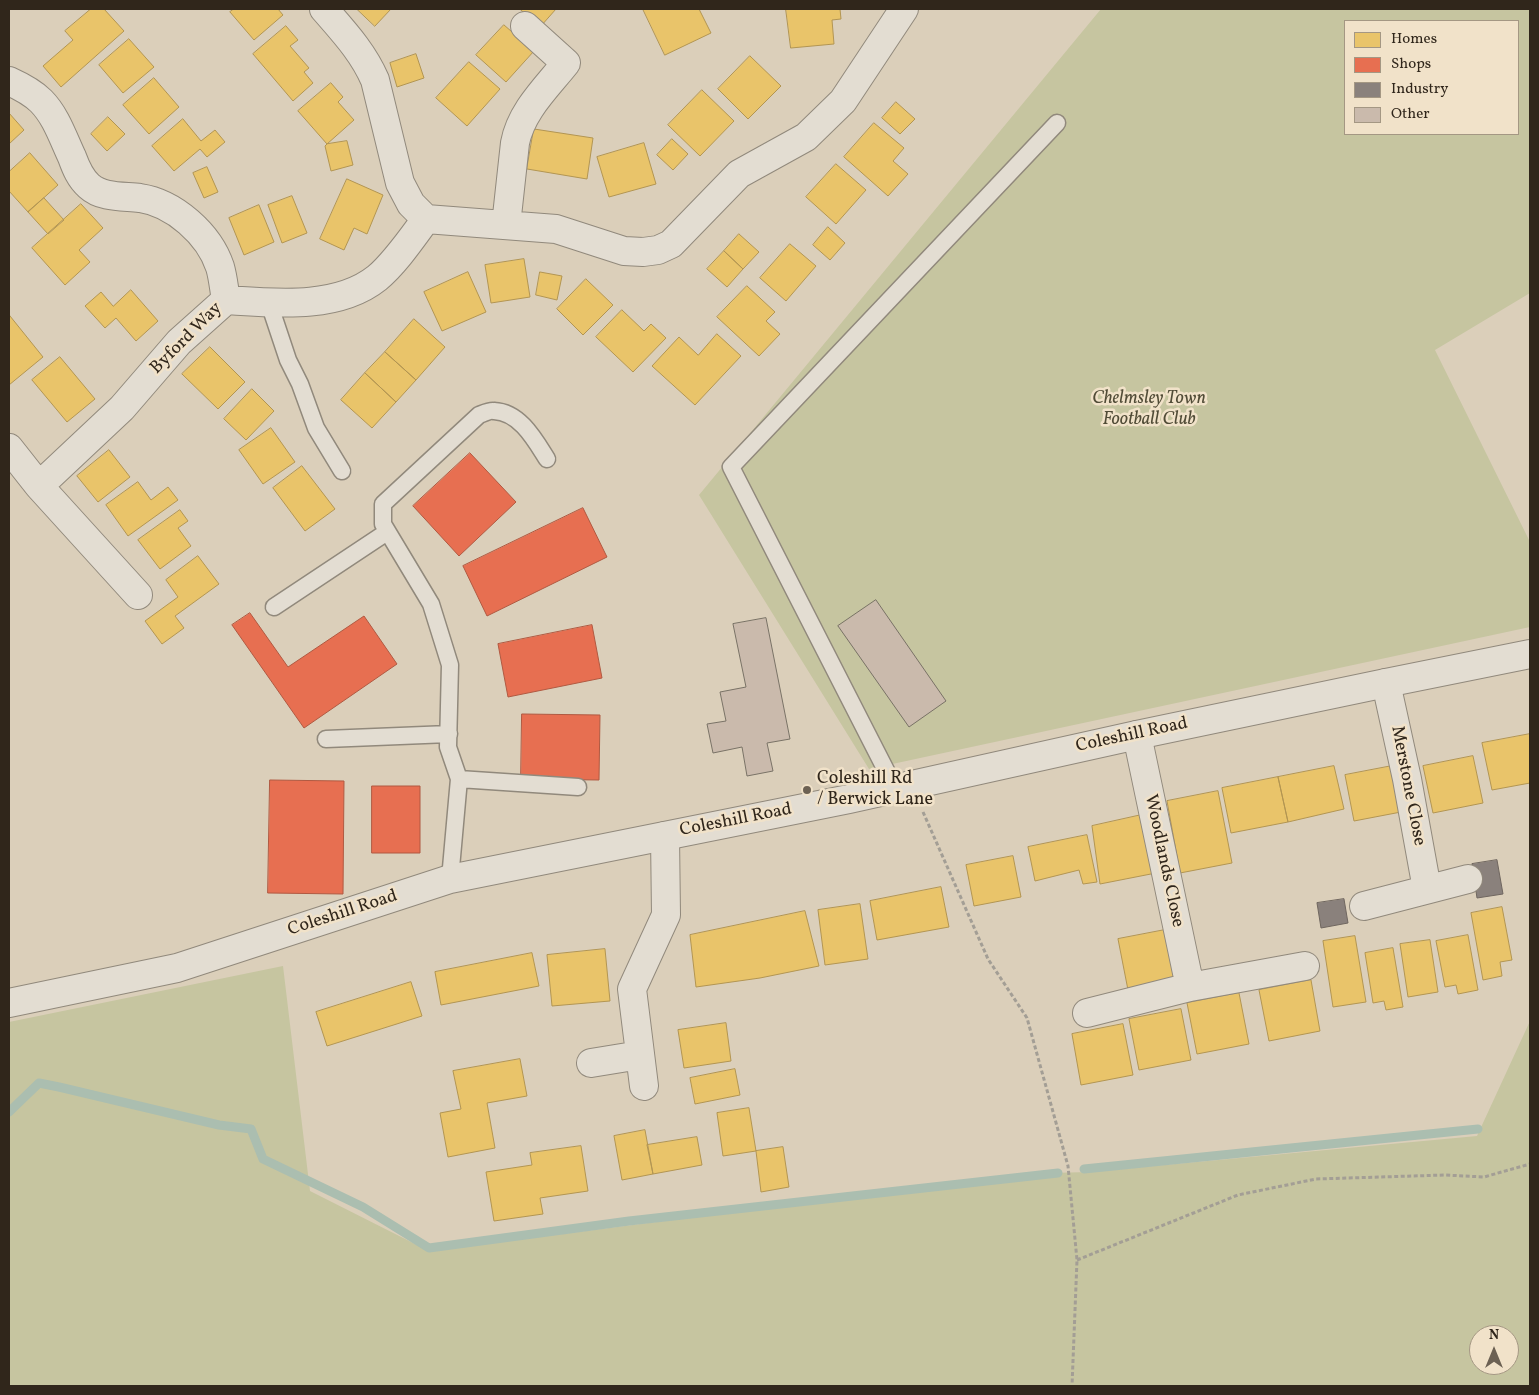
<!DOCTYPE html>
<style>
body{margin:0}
#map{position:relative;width:1539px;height:1395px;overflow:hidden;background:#dbcfba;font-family:Vollkorn,serif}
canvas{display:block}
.frame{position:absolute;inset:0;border:10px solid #30261b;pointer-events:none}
.legend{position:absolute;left:1344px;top:20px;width:175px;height:115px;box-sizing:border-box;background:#f1e2c9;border:1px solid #a49783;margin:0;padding:6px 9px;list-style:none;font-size:15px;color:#30261b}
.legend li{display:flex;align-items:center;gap:10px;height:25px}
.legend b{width:25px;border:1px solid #a49783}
.north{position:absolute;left:1469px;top:1325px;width:50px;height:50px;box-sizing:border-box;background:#f1e2c9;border:1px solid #a49783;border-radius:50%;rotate:0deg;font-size:14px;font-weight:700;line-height:20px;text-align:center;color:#30261b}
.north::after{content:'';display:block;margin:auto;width:18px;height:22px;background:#6c6153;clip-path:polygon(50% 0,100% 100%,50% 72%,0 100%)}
</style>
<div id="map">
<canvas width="1539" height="1395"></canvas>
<div class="frame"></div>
<ul class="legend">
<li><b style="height:14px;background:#e9c46a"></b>Homes</li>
<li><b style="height:14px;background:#e76f51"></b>Shops</li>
<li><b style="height:14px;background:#8a817c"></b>Industry</li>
<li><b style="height:14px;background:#cabaac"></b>Other</li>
</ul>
<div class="north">N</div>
</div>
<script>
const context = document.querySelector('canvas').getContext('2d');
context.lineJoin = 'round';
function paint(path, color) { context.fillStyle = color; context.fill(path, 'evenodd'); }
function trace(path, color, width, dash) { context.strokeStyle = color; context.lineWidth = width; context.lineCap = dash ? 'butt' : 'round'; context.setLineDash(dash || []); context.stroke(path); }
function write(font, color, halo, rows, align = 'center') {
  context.font = font + ' Vollkorn,serif'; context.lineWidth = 5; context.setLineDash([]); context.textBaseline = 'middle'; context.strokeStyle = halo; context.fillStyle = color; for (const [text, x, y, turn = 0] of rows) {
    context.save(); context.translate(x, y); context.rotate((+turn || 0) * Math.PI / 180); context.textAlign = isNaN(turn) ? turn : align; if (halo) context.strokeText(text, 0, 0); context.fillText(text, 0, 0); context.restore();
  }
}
const green = new Path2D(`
 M1101,9H1530V293L1435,350L1530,542V627L869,769L699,495ZM1345,21H1518V134H1345Z
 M283,966L310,1191L429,1251L954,1184L1050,1173L1089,1172L1477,1136L1530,1021V1386H9V1022ZM1479,1335H1509V1365H1479Z`);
const homes = new Path2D(`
 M91,9H104L124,31L61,87L43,66L73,40L65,31Z
 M234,9H278L283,15L254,40L230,12Z
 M357,9H391L375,26Z
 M520,9H556L541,26Z
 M643,9H699L711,33L665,55Z
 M786,9H840L841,19L832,20L834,44L791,48Z
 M504,25L534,51L506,82L476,55Z
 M286,26L298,40L290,46L309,68L304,72L313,83L293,101L253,54Z
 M129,39L154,67L123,93L99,65Z
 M416,54L424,78L397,87L390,63Z
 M750,56L781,86L748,119L718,89Z
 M469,62L500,89L467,126L436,98Z
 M154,78L179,107L149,134L123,105Z
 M331,83L343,97L338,102L354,120L327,144L298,111Z
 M702,90L734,121L700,156L668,125Z
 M896,102L915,119L900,134L882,118Z
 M9,113L24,130L9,144Z
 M108,117L125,134L107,151L91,134Z
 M183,119L201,141L215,130L225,142L207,157L200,149L174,171L152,146Z
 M874,123L904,148L893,161L908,174L888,196L844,157Z
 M534,129L593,138L587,179L527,169Z
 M672,139L688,154L673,170L657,155Z
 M347,141L353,165L331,171L325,146L327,144Z
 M644,143L656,184L609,197L597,157Z
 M30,153L58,185L28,212L9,191V172Z
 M836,164L866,190L836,224L806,197Z
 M207,167L218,192L204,198L193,173Z
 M347,179L383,195L367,234L354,228L344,250L320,239Z
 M292,196L307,233L282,243L268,205Z
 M44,198L64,220L48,234L28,212Z
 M81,204L103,228L79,250L90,262L65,285L32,248Z
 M259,205L274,242L244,255L229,218Z
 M828,227L845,243L830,260L813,245Z
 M739,234L759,252L743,269L724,251Z
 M790,244L816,266L786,301L760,278Z
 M724,251L743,269L727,287L707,269Z
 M524,259L530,297L491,303L485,265Z
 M468,272L486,312L442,331L424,292Z
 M540,272L562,276L557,300L536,295Z
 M586,279L613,305L583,335L557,309Z
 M747,286L775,312L766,321L780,334L759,356L717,317Z
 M131,290L158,321L136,341L116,318L105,328L85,306L101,292L113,306Z
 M622,310L644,331L651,324L666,338L633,372L596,337Z
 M10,316L43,357L9,385V317Z
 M414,319L445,347L416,380L385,352Z
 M717,334L741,356L695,405L652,366L679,337L698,355Z
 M210,347L245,382L218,409L182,374Z
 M385,352L416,380L396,402L365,373Z
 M60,357L95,399L67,422L32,380Z
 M365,373L396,402L372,428L341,400Z
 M252,389L274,411L246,440L224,419Z
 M271,428L295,462L263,484L239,450Z
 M109,450L130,477L98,502L77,476Z
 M302,466L335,509L305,531L273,488Z
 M138,482L151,500L168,487L178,500L128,536L106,505Z
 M180,510L188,521L178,528L191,546L160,569L138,540Z
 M198,556L219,584L175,616L184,628L162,644L145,621L178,597L166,580Z
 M1530,734V783L1492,790L1482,743Z
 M1473,756L1483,803L1433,813L1423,766Z
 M1334,766L1344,809L1288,822L1278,777Z
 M1392,766L1401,812L1354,821L1345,775Z
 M1278,777L1288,822L1231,833L1222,788Z
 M1218,791L1232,863L1180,873L1167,801Z
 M1146,814L1156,873L1100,884L1092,826Z
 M1087,835L1097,882L1083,884L1079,870L1035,881L1028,847Z
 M1013,856L1021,897L974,906L966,865Z
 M941,887L949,927L877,940L870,901Z
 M860,904L868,959L825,965L818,910Z
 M1502,907L1512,960L1500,962L1502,976L1483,980L1471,913Z
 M805,911L819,966L760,978L696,987L690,935Z
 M1170,929L1180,981L1128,990L1118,939Z
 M1468,935L1478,990L1458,994L1456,985L1445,987L1436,941Z
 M1355,936L1366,1002L1333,1007L1323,941Z
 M1430,940L1438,992L1408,997L1400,944Z
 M1393,948L1403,1007L1386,1010L1384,1001L1373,1003L1365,953Z
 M605,949L610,1001L552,1006L547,955Z
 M532,953L539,986L441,1005L435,972Z
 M1311,980L1320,1031L1269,1041L1259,990Z
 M411,982L422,1016L327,1046L316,1012Z
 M1239,993L1249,1044L1197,1054L1187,1003Z
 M1181,1009L1191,1060L1139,1070L1129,1019Z
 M726,1023L731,1061L684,1068L678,1030Z
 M1123,1024L1133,1075L1081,1085L1072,1034Z
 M520,1059L527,1096L487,1103L495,1148L448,1157L440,1113L461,1109L453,1071Z
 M735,1069L740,1095L695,1104L690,1078Z
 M749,1108L756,1151L723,1156L717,1113Z
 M645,1130L653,1174L622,1180L614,1136Z
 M697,1137L702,1165L653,1174L647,1145Z
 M581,1146L588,1191L540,1198L543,1214L494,1221L486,1172L532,1165L530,1153Z
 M783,1147L789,1187L761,1192L756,1151Z`);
const shops = new Path2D(`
 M470,453L516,502L459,556L413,506Z
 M583,508L607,557L487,616L463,566Z
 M250,613L288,667L364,616L397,664L304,728L232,625Z
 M592,625L602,678L508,697L498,644Z
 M522,714L600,715L599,780L521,779Z
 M270,780L344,781L343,894L268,893Z
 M372,786H420V853H372Z`);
const industry = new Path2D(`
 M1497,860L1503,894L1477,898L1472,864Z
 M1344,899L1348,923L1321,928L1317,903Z`);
const stream = new Path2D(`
 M9,1112L39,1083L59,1087L219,1125L251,1129L263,1159L363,1207L429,1248L629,1221L1058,1173
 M1084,1169L1478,1129`);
const building = new Path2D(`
 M876,600L946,701L909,727L838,626Z
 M766,618L790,739L767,743L773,771L747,776L742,747L713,753L707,724L726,721L720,692L746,687L733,624Z`);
const path = new Path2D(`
 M923,812L988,959L1027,1018L1068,1166L1077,1260L1072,1386
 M1077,1260L1238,1195L1316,1179L1445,1175L1484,1177L1530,1164`);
const service = new Path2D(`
 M269,303L288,360L300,384L316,428L342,471
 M274,607L387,532
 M326,739L449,734
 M459,779L578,787
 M895,788L731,467L1057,123
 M450,879L459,779L448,747L450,665L431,604L383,524V504L479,415C484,413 490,410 494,411C520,412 535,440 547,459`);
const minor = new Path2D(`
 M324,9C343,31 363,52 375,80L400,183L411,204L426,219L556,229L624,251L643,252L658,250L671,244L739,174L806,137L843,101L904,9
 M9,81C20,86 32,92 41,101C56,116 63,138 72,157C76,168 80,178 89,186C102,198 123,196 140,198C174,203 209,234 220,267C223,277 224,289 226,300
 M506,225L515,143C521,111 547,87 566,63L525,26
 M9,448L39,486L122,408L179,342L226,300C274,303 337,310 377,278C395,263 412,238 426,219
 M39,486L138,595
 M1386,683L1407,779L1427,889
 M1137,735L1190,987
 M1364,906L1468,879
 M1087,1013L1190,987L1305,966
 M591,1063L640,1055
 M644,1086L632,989L666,915L665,836`);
const tertiary = new Path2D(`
 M9,1003L177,968L450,879L849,799L1137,735L1386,683L1530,654`);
const markers = [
 [807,790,5,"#6c6153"]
];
const streetNames = [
 ["Byford Way",187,339,-45],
 ["Coleshill Road",1132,736,-12],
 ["Merstone Close",1407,786,79],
 ["Coleshill Road",736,821,-11],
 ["Woodlands Close",1163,861,78],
 ["Coleshill Road",343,914,-18]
];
const parkNames = [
 ["Chelmsley Town",1149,400],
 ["Football Club",1149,421]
];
const poiNames = [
 ["Coleshill Rd",817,780],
 ["/ Berwick Lane",817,801]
];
paint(green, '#c6c5a0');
paint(homes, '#e9c46a');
trace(homes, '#b29552', 1);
paint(shops, '#e76f51');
trace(shops, '#b05941', 1);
paint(industry, '#8a817c');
trace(industry, '#6f665f', 1);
trace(stream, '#abbeb0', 9);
paint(building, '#cabaac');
trace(building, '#797266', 1);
trace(service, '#91897c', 19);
trace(minor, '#91897c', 30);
trace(tertiary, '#91897c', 30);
trace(path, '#a39e95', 3, [4, 2.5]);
trace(service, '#e3ddd2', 16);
trace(minor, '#e3ddd2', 28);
trace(tertiary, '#e3ddd2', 28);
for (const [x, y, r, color] of markers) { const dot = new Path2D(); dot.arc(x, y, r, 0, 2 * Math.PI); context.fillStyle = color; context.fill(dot); trace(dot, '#f1e2c9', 2); }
write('18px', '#30261b', '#f1e2c9', streetNames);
write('italic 18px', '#514c37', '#f1e2c9', parkNames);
write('18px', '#30261b', '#f1e2c9', poiNames, 'left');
</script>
